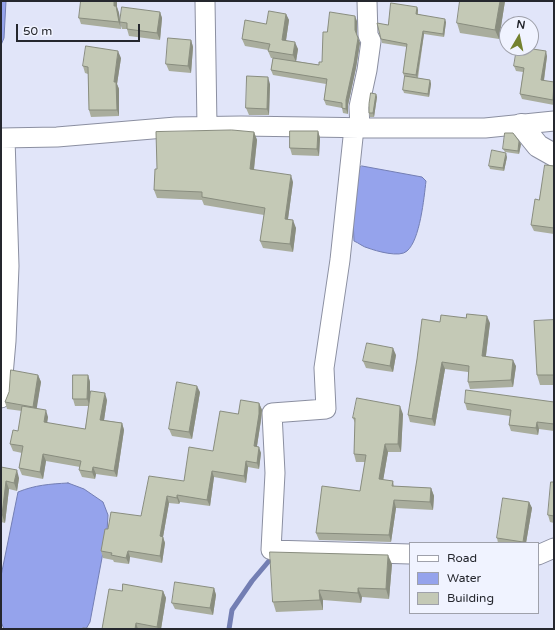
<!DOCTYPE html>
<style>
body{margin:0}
#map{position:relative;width:555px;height:630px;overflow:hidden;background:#e1e5f9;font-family:"Varela Round",sans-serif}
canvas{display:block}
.frame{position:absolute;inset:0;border:2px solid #25272e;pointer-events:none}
.legend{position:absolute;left:409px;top:542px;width:130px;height:72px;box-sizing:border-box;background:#f0f3ff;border:1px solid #9fa1ab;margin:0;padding:5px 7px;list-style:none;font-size:12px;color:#25272e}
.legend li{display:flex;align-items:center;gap:8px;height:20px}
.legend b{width:20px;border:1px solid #9fa1ab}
.north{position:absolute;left:499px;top:16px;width:40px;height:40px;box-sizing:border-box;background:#f0f3ff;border:1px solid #9fa1ab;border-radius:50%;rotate:9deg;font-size:11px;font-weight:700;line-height:16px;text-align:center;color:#25272e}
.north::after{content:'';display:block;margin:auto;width:14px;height:18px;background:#74822f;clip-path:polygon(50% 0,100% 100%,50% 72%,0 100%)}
.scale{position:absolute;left:16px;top:24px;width:124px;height:18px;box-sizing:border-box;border:2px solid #25272e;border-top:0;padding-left:5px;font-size:12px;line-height:14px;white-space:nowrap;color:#25272e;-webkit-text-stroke:3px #f0f3ff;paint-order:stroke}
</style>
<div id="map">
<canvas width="555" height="630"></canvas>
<div class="frame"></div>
<ul class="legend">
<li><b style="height:5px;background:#fff"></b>Road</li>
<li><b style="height:11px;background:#95a3ec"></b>Water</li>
<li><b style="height:11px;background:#c4c9b6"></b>Building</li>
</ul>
<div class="north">N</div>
<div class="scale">50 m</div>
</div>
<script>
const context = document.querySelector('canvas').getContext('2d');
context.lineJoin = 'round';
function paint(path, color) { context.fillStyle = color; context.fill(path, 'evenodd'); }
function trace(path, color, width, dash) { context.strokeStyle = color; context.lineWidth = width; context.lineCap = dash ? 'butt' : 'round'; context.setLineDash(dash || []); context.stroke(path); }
const water = new Path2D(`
 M1,1H6L4,38L1,45Z
 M362,166L422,177L426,181C424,198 420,240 407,251C400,258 376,251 368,248C363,247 359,243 354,241L353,220L358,169Z
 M68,483L84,489L103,502L108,515L107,531L90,622L86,629H4L1,622V576L18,492C35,485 50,484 68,483Z`);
const stream = new Path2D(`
 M229,629L232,610L252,581L274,555`);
const minor = new Path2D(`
 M205,1L207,126
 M354,128L340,260L324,368L326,409L272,413L275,473L271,550L410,554
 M360,128L359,107L367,70L371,41L368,35L367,1
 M1,138L57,137L176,127L241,126L377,128H485L554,121
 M1,398L6,341L9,266L5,138
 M538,555L554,548`);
const tertiary = new Path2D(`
 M521,125L538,146L554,155`);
const wall = new Path2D(`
 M81,1H117V7L119,13L120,21L160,12L162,18L160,40L129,36L127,29H122L120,23L121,29L81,24L79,18Z
 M505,1L499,39L460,33L457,23Z
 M417,7L418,10V14L446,22L444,37L424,34L418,78L430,80L431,84L429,97L404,93L403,90L405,76H404L403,73L407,47L382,43L381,39L388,25Z
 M286,14L289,20L286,40L298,49L296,61L319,65L322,62L327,32L357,21V35L360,43L356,68L348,105V114L343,113L342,108L326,105L324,100L326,84L273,75L271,70L273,58H271L268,51V50L245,46L242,39L266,24Z
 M191,40L193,47L191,73L169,71L166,64Z
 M547,56L544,81L554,82V105L522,99L520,94L523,72L516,71L514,66Z
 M121,58L117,84L119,89V116L91,117L89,110L88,74L85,73L83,66Z
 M270,84L269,115H249L246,108Z
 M376,94L377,97L374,117H370L369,113Z
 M318,131L320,138L319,156L292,155L290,148Z
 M254,132L257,140L254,170L293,182L288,219L296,228L293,252L263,248L260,241L264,215L204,205L202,200L157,198L154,190L157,169Z
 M521,144L519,154L505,152L503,149Z
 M507,157L504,171L490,169L489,166Z
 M554,166V234L534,231L531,225L539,200Z
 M554,320V385H540L537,375Z
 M440,322L490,323L486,356L516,366L513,387L470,389L468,382V372L445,369L435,426L410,422L408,415Z
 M396,355L393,372L366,368L363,361Z
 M38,375L41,382L36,409L48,417L47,423L85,429L89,406H75L73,399L88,375L90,382V400H107L104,420L122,423L124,430L117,477L96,474L95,479L82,477L79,470L80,467L46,461L43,479L22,475L19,468L22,453L13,451L10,444L18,431L22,411L7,409L5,402Z
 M200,392L192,439L172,436L169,429Z
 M554,402V431L539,429L538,435L511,431L509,425L510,416L467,410L465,403Z
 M259,403L262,410L261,420L257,446L261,453L259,469L248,467L246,483L214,477L210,506L180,502L179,504L169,503L163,537L165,543L162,563L130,557L129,564L114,562L113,560L103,558L101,551L108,529L141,516L184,481L213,451L238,414Z
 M403,414L401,452H388L383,480L393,481L394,486L431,488L434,496L433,510L396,508L391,542L319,540L316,533L360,491L365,462H356L354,454L355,423L353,418Z
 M1,467L19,478L17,491L9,489L5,523L1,522Z
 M554,482V523L550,522L548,515Z
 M529,502L532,508L526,543H498L497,538Z
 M392,564L389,599L362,597L361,603L323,600V610L276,612L273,602Z
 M214,588L216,595L213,615L175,609L172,603Z
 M122,591H163L166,598L161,629H102Z`);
const shadedWall = new Path2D(`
 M114,1H117V7L119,13L121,29L114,6Z
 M500,1H505L499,39L495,30Z
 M417,7L418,10L417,17L416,14Z
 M160,12L162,18L160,40L157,33Z
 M286,14L289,20L285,47L282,40Z
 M355,16L357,21V35L355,30Z
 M445,19L446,22L444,37L443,34Z
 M423,31L424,34L417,78L416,75Z
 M358,38L360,43L356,68L348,105V114L346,109V100Z
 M191,40L193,47L191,73L188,66Z
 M295,42L298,49L296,62L293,55Z
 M118,51L121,58L117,84L119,89V116L117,110L114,82Z
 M546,51L547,56L543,86L541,80Z
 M268,77L270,84L269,115L267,109Z
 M430,80L431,84L429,97L428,94Z
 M376,94L377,97L374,117L373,113Z
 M318,131L320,138L319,156L317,149Z
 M254,132L257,140L253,177L250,169Z
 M519,141L521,144L519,154L518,151Z
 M506,153L507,157L504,171L503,168Z
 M291,175L293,182L287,226L285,219Z
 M293,220L296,228L293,252L290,244Z
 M487,316L490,323L485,362L482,356Z
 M393,348L396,355L393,372L390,366Z
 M513,360L516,366L513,387L511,380Z
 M442,362L445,369L435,426L432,419Z
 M38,375L41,382L36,413L33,407Z
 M88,375L90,382V406L87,399Z
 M197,386L200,392L192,439L189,432Z
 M105,393L107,400L103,427L100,420Z
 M259,403L262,410L261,420L256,452L254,446Z
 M400,406L403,414L401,452L398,444Z
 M46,410L48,417L46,429L44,422Z
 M537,422L539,429L538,435L536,428Z
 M122,423L124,430L117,477L114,471Z
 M385,444L388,452L382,487L379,479Z
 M259,447L261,453L259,469L257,463Z
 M43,454L46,461L43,479L40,472Z
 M246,461L248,467L246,483L244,476Z
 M93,467L96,474L95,479L92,472Z
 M17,470L19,478L17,491L14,483Z
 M212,471L214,477L210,506L207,500Z
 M6,481L9,489L5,523L2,515Z
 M431,488L434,496L433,510L430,502Z
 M177,495L180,502L179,504L177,498Z
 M167,496L169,503L163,537L165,543L162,563L160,556V536Z
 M394,500L396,508L391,542L389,535Z
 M529,502L532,508L526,543H523Z
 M128,551L130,557L129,564L126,558Z
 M388,555L392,564L389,599L386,589Z
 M214,588L216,595L213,615L210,608Z
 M358,588L362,597L361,603L358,593Z
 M319,590L323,600V610L320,600Z
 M163,591L166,598L161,629H158L157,627Z
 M136,623L138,629H135Z`);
const building = new Path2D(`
 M81,1H114V6H116L119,22L79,18Z
 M460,1H500L495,30L457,23Z
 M391,3L417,7L416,14L445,19L443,34L423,31L416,75L403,73L407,44L381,39L377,23L388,25Z
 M122,7L160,12L157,33L127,29V23L120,22Z
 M269,11L286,14L282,40L295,42L293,55L268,51L270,44L242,39L245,20L266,24Z
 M330,12L355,16V30L358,38L354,63L346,100V109L342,108V103L324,100L327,79L271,70L273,58L319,65V62H322L323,32H327Z
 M168,38L191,40L188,66L166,64Z
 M86,46L118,51L114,82H116L117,110H89L88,67L83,66Z
 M517,48H526L546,51L541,80L554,82L553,100L520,94L524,68L514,66Z
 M247,76L268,77L267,109L246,108Z
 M405,76L430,80L428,94L403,90Z
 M371,93L376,94L373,113H369V104Z
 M232,130L254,132L250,169L291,175L285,219L293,220L290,244L260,241L265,208L202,197V192L154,190L155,169H157L156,132Z
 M290,131H318L317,149L290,148Z
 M505,133H513L519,141L518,151L503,149Z
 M492,150L506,153L503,168L489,166Z
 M545,165L554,166V228L531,225L535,199L539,200Z
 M467,314L487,316L482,356L513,360L511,380L468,382L469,366L442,362L432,419L408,415L417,359L422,319L440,322L441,315L466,318Z
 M554,320V375H537L534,321Z
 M367,343L393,348L390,366L363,361Z
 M11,370L38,375L33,407L5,402L9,392Z
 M73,375H88L87,399H73Z
 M177,382L197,386L189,432L169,429Z
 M466,390L554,402V424L537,422L536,428L509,425L511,410L465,403Z
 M91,391L105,393L100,420L122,423L114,471L93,467L92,472L79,470L81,461L43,454L40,472L19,468L23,446L10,444L13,430L18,431L22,406L46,410L44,422L85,429Z
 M357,398L400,406L398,444H385L379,479L393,481L392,486L431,488L430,502L394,500L389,535L316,533L322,486L360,491L366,455L354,454L355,418H353Z
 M241,400L259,403V414L254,446L259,447L257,463L246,461L244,476L212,471L207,500L177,495V498L167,496L160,536L163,537L160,556L128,551L126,558L111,555L112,553L101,551L105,529H108L111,512L141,516L149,476L184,481L189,447L213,451L220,411L238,414Z
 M1,467L17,470L14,483L6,481L2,515H1Z
 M551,482H554V516L548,515Z
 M503,498L529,502L523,542L497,538Z
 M270,552L388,555L386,589L358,588V593L319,590L320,600L273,602Z
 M175,582L214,588L210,608L172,603Z
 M123,584L163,591L157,627L136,623L135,629H102L109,589L122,591Z
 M83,628L99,629H83Z`);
paint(water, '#95a3ec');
trace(water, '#737eb3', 1);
trace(stream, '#737eb3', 5);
trace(minor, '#8b8fa1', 21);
trace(tertiary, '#8b8fa1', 24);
trace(minor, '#fff', 19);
trace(tertiary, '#fff', 22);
paint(wall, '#a9ad9d');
paint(shadedWall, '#898d7f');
paint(building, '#c4c9b6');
trace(building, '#898d7f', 1);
</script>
